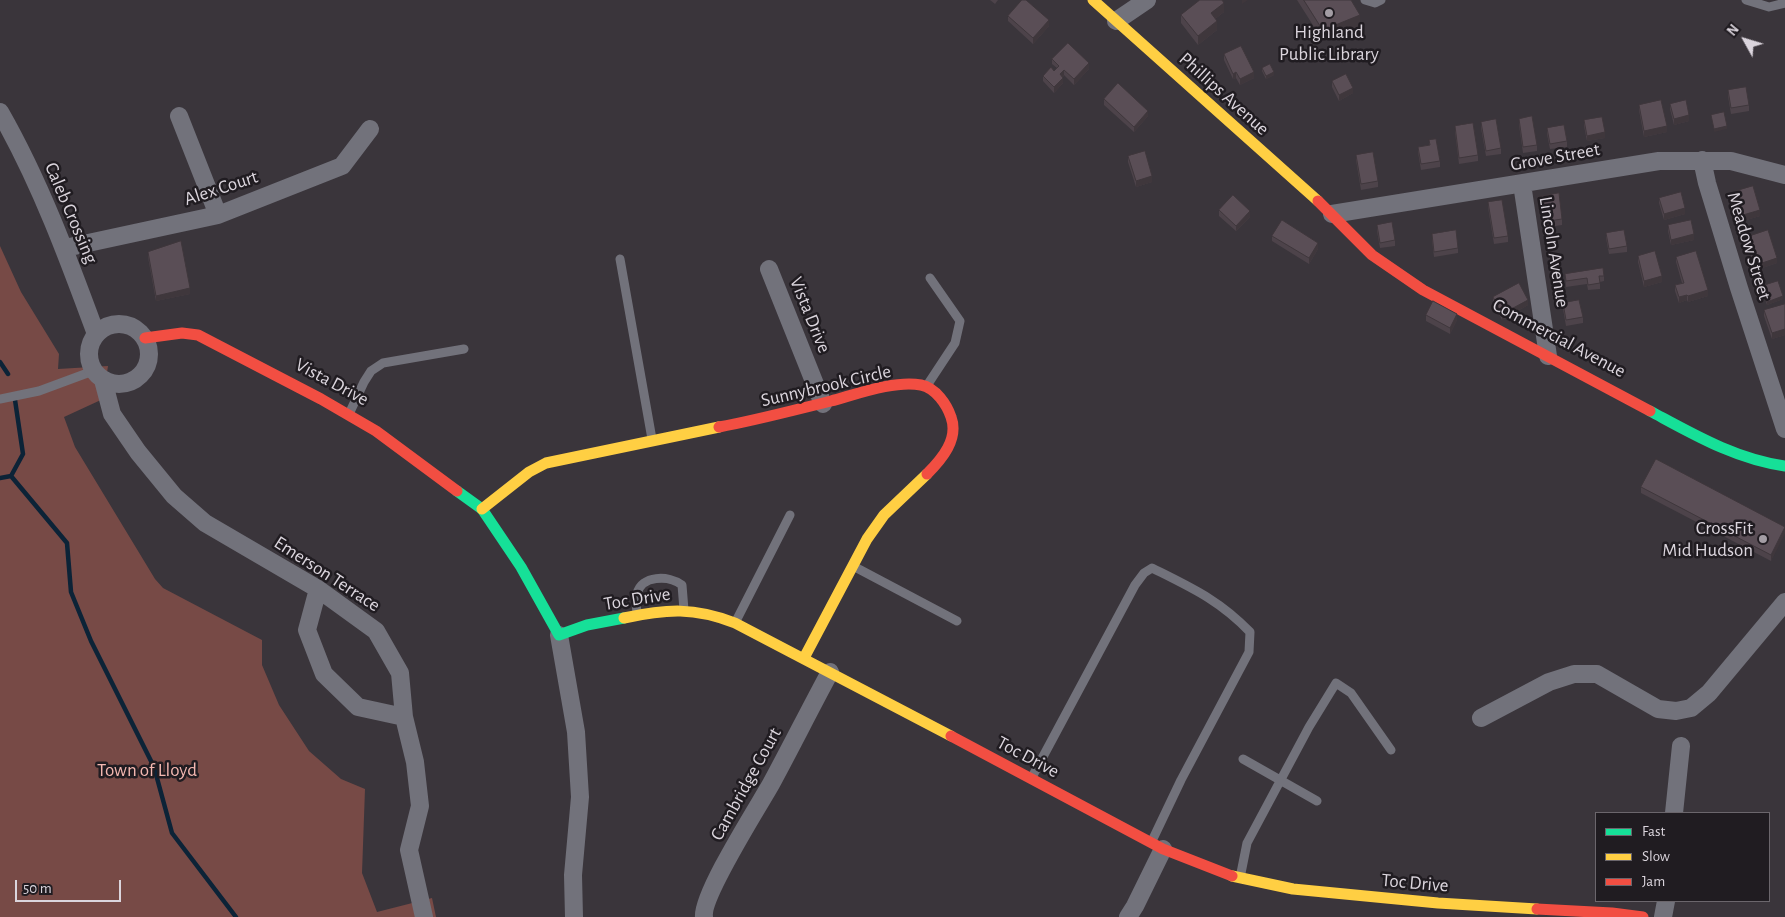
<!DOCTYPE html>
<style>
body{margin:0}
#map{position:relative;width:1785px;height:917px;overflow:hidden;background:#3a353b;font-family:"Alegreya Sans",sans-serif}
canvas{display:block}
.legend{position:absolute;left:1595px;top:812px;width:175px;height:90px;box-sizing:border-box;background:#201c21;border:1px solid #6b666c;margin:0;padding:6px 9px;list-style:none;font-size:15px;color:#dbd5dd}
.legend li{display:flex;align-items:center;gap:10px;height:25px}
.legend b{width:25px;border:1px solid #6b666c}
.north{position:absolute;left:1720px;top:15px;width:50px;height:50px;-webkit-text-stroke:4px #201c21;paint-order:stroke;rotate:309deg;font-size:14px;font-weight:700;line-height:20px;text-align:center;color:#dbd5dd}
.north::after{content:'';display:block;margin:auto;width:18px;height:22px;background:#dbd5dd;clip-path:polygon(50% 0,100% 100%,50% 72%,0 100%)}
.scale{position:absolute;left:15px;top:880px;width:106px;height:22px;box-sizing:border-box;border:2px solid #dbd5dd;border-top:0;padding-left:6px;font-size:15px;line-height:18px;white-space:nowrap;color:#dbd5dd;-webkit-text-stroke:4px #201c21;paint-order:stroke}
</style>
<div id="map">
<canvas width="1785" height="917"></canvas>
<ul class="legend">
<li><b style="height:6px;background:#16e098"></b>Fast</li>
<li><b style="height:6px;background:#ffcf43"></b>Slow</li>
<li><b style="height:6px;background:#f24e42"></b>Jam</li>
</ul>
<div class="north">N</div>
<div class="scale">50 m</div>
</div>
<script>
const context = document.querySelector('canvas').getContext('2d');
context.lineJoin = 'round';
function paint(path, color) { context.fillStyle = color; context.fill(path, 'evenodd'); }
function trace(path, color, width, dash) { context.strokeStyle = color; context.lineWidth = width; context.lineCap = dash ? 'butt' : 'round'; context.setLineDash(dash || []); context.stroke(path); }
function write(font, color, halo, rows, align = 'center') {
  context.font = font + ' "Alegreya Sans",sans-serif'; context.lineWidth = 5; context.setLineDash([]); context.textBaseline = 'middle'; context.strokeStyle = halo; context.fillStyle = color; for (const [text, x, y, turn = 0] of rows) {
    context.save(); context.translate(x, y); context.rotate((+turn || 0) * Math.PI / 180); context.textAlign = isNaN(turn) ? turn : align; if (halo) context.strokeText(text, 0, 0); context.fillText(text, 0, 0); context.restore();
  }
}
const green = new Path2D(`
 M0,246L21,292L59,354L58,369L108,366L103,399L64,417L75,447L155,579L163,588L262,640V665L279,705L309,751L341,779L365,789L362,873L377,912L432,898L436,917H0Z`);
const stream = new Path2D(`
 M0,362L8,374
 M11,476L67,543L71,592L91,641L154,767L172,833L236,917
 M0,478L11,476L23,454L15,400`);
const lane = new Path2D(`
 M1365,0L1375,3L1381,0
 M1746,0L1769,7L1785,3
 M620,259L652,439
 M926,387L955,343L960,321L930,278
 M0,399L39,391L93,371
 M349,414L364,382L371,371L383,363L464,349
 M853,566L957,621
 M637,615C637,609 635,601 637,594C641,575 669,575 682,585L684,610
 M735,623L790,515
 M1243,759L1317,801
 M1031,779L1135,585L1144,573L1152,568C1192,588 1219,600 1250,632L1249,652L1181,780L1151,843
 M1240,878L1247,843L1309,727L1336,683L1351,693L1391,750`);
const street = new Path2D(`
 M1116,21L1147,0
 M0,112C40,182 68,258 96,334
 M179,116L218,215
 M1702,160L1707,183L1739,288L1785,429
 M1522,184L1548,356
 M1332,214L1659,161H1731L1785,175
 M65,248L218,215L342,166L370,129
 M769,269L823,404
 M89 354a30 30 0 1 1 60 0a30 30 0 1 1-60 0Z
 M103,380L112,414L138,452L174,496L205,523L318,589L376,631L400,673L404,717L415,762L420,806L409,850L424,917
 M318,589L307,630L324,674L358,707L404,717
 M559,635L576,732L580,797L573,875L574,917
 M1481,718L1549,682L1574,674H1597L1658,709L1676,711L1691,708L1709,693L1785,602
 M1674,813L1681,746
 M704,917C701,896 758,807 771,784C791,747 810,709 830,672
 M1128,917L1135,906L1163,849
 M1663,917L1666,901`);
const fast = new Path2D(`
 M1650,411C1693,434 1735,459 1785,466
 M457,491L482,509L521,567L559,635L587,625L624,618`);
const slow = new Path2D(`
 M1093,0L1318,201
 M482,509L529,472L546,463L719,427
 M624,618C667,609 694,607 735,623L951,736
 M804,658L867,539L884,515L927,474
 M1232,876L1293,889L1438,903L1537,909`);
const jam = new Path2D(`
 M1318,201L1372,255L1423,290L1650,411
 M145,338L182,333L198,335L321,399L376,431L457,491
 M719,427C757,420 794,410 831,401C857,394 895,380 921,385C936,388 947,405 951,417C959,439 942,459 927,474
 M951,736L1163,849L1232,876
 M1537,909L1612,913L1643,917`);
const wall = new Path2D(`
 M990,0H998L995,4Z
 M1297,0H1351L1360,26L1323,41Z
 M1224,12L1215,19L1217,30L1198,45L1181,23V15Z
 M1008,16L1049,26L1033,44L1008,21Z
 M1224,54L1254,78L1240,85L1236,78L1233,79L1224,60Z
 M1052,59L1089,69L1074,85L1064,75L1063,77V83L1054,93L1043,81V76L1054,71L1057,68L1052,64Z
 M1262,68L1274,75L1266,79L1262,71Z
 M1332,81L1353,93L1339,101L1332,87Z
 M1728,90L1749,105V111L1731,114L1728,96Z
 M1104,99L1148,116L1134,132L1104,105Z
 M1670,104L1689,121L1674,125L1670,109Z
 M1639,105L1667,132L1644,137L1639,110Z
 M1519,119L1537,145V151L1523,153L1519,125Z
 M1584,120L1605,138L1587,141L1584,126Z
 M1481,122L1501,148V154L1486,156L1481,128Z
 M1455,126L1478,155V161L1459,164L1455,132Z
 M1547,128L1567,141V147L1550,149L1547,134Z
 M1429,140L1440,161V167L1421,170L1418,152V147L1429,145Z
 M1356,155L1378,181V187L1361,190L1356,160Z
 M1128,156L1152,182L1136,187L1128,162Z
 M1736,191L1760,216L1743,221L1736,197Z
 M1538,197L1562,219V225L1542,228L1538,202Z
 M1659,198L1685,214L1664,220L1659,203Z
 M1488,202L1508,236V242L1494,244L1488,207Z
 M1219,210L1250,217L1236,231L1219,216Z
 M1377,225L1395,240V246L1380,248L1377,231Z
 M1668,225L1694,240L1671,245L1668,231Z
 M1606,233L1627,246V252L1609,254L1606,238Z
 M1432,234L1458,248V253L1434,257L1432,240Z
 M1272,236L1318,249L1309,264L1272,241Z
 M1747,237L1777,263L1756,270L1747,243Z
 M148,252L190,294L156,301L148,257Z
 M1638,256L1662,282L1644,287L1638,262Z
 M1676,257L1708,296L1688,302L1687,300L1679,303L1675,291V285L1682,283L1676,262Z
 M1565,274L1604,276V281L1600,282V289L1588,290L1587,284L1566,287Z
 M1762,286L1783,299L1767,305L1762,289Z
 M1493,297L1528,305L1502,320L1493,303Z
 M1563,303L1583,317V323L1566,326L1563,309Z
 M1785,305V335L1772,339L1764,316V310Z
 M1426,315L1457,320L1450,334L1426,321Z
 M1641,487L1785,527L1771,561L1641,493Z`);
const shadedWall = new Path2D(`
 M1242,0H1248L1242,4Z
 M1224,3V12L1211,22V13Z
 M1360,15V26L1323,41V30Z
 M1049,20V26L1033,44V38Z
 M1217,21V30L1198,45V36Z
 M1089,63V69L1074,85V79Z
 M1064,70V75L1060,80V74Z
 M1236,72V78L1233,79V74Z
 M1254,72V78L1240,85V79Z
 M1274,72V75L1266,79V76Z
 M1063,78V83L1054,93V87Z
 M1353,88V93L1339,101V95Z
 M1148,111V116L1134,132V127Z
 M1689,115V121L1674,125V119Z
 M1667,126V132L1644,137V131Z
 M1727,126V129L1714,132V129Z
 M1605,132V138L1587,141V136Z
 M1152,176V182L1136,187V181Z
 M1685,208V214L1664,220V214Z
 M1760,210V216L1743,221V215Z
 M1250,211V217L1236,231V226Z
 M1694,234V240L1671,245V240Z
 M1318,243V249L1309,264V258Z
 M1777,258V263L1756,270V265Z
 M1662,276V282L1644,287V281Z
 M190,288V294L156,301V296Z
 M1708,290V296L1688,302V296Z
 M1687,295V300L1679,303V297Z
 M1783,296V299L1767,305V302Z
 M1528,300V305L1502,320V314Z
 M1457,314V320L1450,334V328Z
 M1785,329V335L1772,339V333Z
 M1785,528V534L1771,561V555Z`);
const building = new Path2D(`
 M1022,0H1026L1049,20L1033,38L1008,16Z
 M1200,0H1222L1224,3L1211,13L1217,21L1198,36L1181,15Z
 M1304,0H1351L1360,15L1323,30Z
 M1068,43L1089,63L1074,79L1064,70L1060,74L1063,78L1054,87L1043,76L1051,67L1054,71L1059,66L1052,59Z
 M1241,46L1254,72L1240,79L1236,72L1233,74L1224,54Z
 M1270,64L1274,72L1266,76L1262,68Z
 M1346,74L1353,88L1339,95L1332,81Z
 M1118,83L1148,111L1134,127L1104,99Z
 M1746,87L1749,105L1731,108L1728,90Z
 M1661,100L1667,126L1644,131L1639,105Z
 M1686,100L1689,115L1674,119L1670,104Z
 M1724,112L1727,126L1714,129L1711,115Z
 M1532,116L1537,145L1523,147L1519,119Z
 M1602,117L1605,132L1587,136L1584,120Z
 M1496,119L1501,148L1486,151L1481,122Z
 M1473,123L1478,155L1459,158L1455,126Z
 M1564,125L1567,141L1550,144L1547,128Z
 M1436,139L1440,161L1421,164L1418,147L1430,145L1429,140Z
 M1145,151L1152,176L1136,181L1128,156Z
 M1373,152L1378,181L1361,184L1356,155Z
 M1753,186L1760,210L1743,215L1736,191Z
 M1681,192L1685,208L1664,214L1659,198Z
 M1559,193L1562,219L1542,222L1538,197Z
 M1233,195L1250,211L1236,226L1219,210Z
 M1502,200L1508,236L1494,238L1488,202Z
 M1282,220L1318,243L1309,258L1272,236Z
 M1691,220L1694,234L1671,240L1668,225Z
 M1392,222L1395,240L1380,243L1377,225Z
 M1456,230L1458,248L1434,252L1432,234Z
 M1624,230L1627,246L1609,249L1606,233Z
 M1768,230L1777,258L1756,265L1747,237Z
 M181,241L190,288L156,296L148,252Z
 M1655,251L1662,276L1644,281L1638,256Z
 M1696,251L1708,290L1688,296L1687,295L1679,297L1675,285L1684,283L1676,257Z
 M1603,268L1604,276H1599L1600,283L1588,285L1587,278L1566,281L1565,274Z
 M1778,281L1783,296L1767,302L1762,286Z
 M1519,283L1528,300L1502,314L1493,297Z
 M1579,300L1583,317L1566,320L1563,303Z
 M1433,301L1457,314L1450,328L1426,315Z
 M1785,304V329L1772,333L1764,310Z
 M1656,459L1785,527L1771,555L1641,487Z`);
const markers = [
 [1329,13,5,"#a39da4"],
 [1763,539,5,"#a39da4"]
];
const poiNames = [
 ["Highland",1329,32],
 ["Public Library",1329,54],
 ["CrossFit",1753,528,"right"],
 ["Mid Hudson",1753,550,"right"]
];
const streetNames = [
 ["Phillips Avenue",1224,94,42],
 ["Grove Street",1555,157,-10],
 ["Alex Court",221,188,-18],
 ["Caleb Crossing",71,213,67],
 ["Meadow Street",1749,246,73],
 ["Lincoln Avenue",1554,252,81],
 ["Vista Drive",810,315,68],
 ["Commercial Avenue",1559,338,28],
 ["Vista Drive",332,382,28],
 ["Sunnybrook Circle",826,386,-13],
 ["Emerson Terrace",327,574,33],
 ["Toc Drive",637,599,-9],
 ["Toc Drive",1028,757,28],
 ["Cambridge Court",746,784,-61],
 ["Toc Drive",1415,883,5]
];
const parkNames = [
 ["Town of Lloyd",147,770]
];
paint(green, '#774a46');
trace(stream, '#0c2337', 4.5);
trace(lane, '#72727b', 9);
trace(street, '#72727b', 18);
trace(fast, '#16e098', 11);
trace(slow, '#ffcf43', 11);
trace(jam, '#f24e42', 11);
paint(wall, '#4d434a');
paint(shadedWall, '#3f373c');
paint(building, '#5a4e56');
trace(building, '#3f373c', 1);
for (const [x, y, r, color] of markers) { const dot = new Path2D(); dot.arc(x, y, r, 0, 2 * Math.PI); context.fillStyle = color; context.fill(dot); trace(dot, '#201c21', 2); }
write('19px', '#dbd5dd', '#201c21', poiNames);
write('19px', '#dbd5dd', '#201c21', streetNames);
write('19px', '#f3b7b0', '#201c21', parkNames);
</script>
